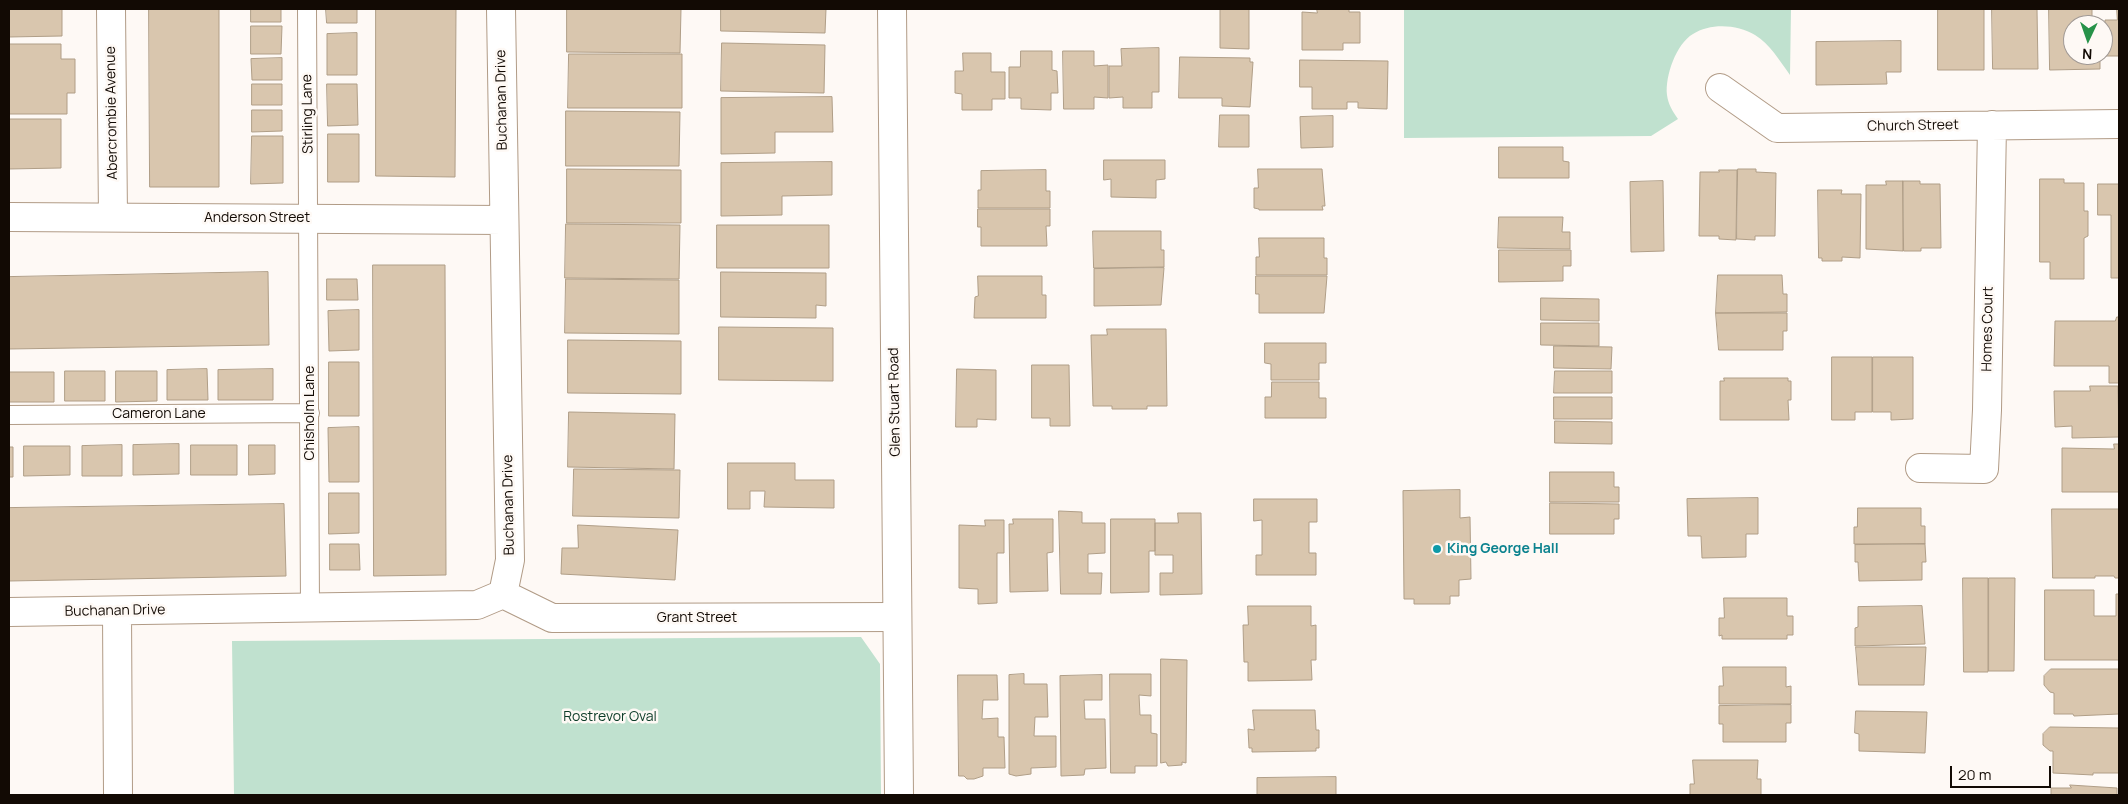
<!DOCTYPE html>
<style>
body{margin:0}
#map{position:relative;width:2128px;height:804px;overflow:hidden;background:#fef9f5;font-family:Manrope,sans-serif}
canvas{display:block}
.frame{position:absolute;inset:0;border:10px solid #120a04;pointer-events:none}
.north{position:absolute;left:2063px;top:15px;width:50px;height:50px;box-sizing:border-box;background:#fef9f5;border:1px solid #a09995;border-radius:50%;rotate:183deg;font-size:14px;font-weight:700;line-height:20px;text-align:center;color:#120a04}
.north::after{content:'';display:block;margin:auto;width:18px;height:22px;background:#279249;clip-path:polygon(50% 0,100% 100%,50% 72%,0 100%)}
.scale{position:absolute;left:1950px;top:766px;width:101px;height:22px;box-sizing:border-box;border:2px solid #120a04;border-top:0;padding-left:6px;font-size:15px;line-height:18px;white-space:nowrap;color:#120a04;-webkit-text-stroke:4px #fef9f5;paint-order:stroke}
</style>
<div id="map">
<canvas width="2128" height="804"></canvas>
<div class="frame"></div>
<div class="north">N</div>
<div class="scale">20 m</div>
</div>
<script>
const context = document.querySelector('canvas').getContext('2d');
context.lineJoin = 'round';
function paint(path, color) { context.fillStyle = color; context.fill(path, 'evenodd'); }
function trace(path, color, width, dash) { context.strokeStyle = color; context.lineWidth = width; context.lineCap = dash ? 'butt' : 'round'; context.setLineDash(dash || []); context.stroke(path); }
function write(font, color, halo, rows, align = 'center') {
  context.font = font + ' Manrope,sans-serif'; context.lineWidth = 5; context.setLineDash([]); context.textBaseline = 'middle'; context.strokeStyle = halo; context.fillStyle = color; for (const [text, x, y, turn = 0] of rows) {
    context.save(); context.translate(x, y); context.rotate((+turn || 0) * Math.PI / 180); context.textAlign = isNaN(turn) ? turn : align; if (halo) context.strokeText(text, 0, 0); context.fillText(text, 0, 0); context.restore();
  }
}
const green = new Path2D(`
 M1404,9H1791L1790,75C1779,60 1770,44 1755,35C1737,24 1710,23 1693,34C1676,44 1665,76 1667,95C1668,104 1673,112 1678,119L1651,136L1404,138Z
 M861,637L880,664L881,795H234L232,641Z`);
const building = new Path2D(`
 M9,9H62V36L9,37Z
 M149,9H219V187H150Z
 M251,9H281V22H251Z
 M326,9H357V23H327Z
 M376,9H456L455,177L376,176Z
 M567,9H681L680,53L567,52Z
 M721,9H826L825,33L721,31Z
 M1179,9H1249V49L1220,48V9Z
 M1317,9H1349V12H1360V43H1343V50H1302V12L1317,13Z
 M1938,9H1984V70H1938Z
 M1992,9H2037L2038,69H1993Z
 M2049,9H2092V25H2073V55H2100V69L2050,70Z
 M2117,9H2119V56H2105V20H2117Z
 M251,26H282L281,54H251Z
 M357,33V75H327V34Z
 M1901,41V72H1886L1887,84L1816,85V42Z
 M722,43L825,45L824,93L721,91Z
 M9,44H61V59H75V93H67V114H9Z
 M1159,48V92H1152V108H1123V97L1109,98V66H1122L1121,49Z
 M1021,51H1052V70L1057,71L1058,93H1051V110L1021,109V98H1009V67H1020Z
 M1063,51H1094V66L1108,65V98L1094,97V109H1064Z
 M963,53H991V72H1005V99H992V110H962V94L955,93V71H963Z
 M569,54H682V108H568Z
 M1180,57L1250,58V62H1253L1250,107L1222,106V98H1179Z
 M282,58V80H252L251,59Z
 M1300,60L1388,61L1387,109L1358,108V102H1347V109H1312V87H1300Z
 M252,84H282V105H252Z
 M327,84H357L358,125L328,126Z
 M832,97L833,132H775V153L721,154V98Z
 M252,110H282V131L252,132Z
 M566,111L680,112L679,166H566Z
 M1220,115H1249V147H1219Z
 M1333,116V147L1301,148L1300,117Z
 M9,119H61V168L9,169Z
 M328,134H359V182H328Z
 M252,136H283V183L251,184Z
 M1499,147H1563V161L1569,162V178H1499Z
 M1104,160H1165V179L1156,180V198L1111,197V179L1104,180Z
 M832,162V195L782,196V215L721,216V163Z
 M567,169L681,170V223H567Z
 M1258,169H1322L1325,206H1322L1323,210H1259V209L1254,208V188H1258Z
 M1738,169H1756V172L1776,173L1775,236H1755V240L1737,239Z
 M1046,170V191H1050V208H978V190H981V171Z
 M1719,170H1737L1736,240L1719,239V236H1699L1700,172H1719Z
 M2040,179H2064V183H2084V211H2088V236L2084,238V279H2050V262H2040Z
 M1663,181L1664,251L1631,252L1630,182Z
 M1886,181H1903V251L1866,249V185H1886Z
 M1903,181H1920V184H1940L1941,248H1921V251H1904Z
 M2098,184H2119V278H2111V215H2098Z
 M1818,190H1842L1841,194H1861L1860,258L1842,257V261H1822V258H1819Z
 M978,209H1050V226H1046L1047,246H981V227H978Z
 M1499,217H1563L1562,232H1570V249L1498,248Z
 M566,224L680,225L679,279L565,278Z
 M717,225H829V268H717Z
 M1093,231H1161V250H1164V267L1094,268Z
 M1259,238H1324V258H1327V275H1256V257H1259Z
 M1499,250H1571V266H1563V281L1499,282Z
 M373,265H445L446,575L374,576Z
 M1164,268L1161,305L1094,306V269Z
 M268,272L269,345L9,349V277Z
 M721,272L826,273V306L816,305V318L721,317Z
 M1718,275H1782L1783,294H1787V312L1716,313Z
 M978,276H1042V295H1046V318H974L975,297L978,296Z
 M1256,276H1327L1324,313H1259V294H1256Z
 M327,279H357L358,300H327Z
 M566,279L679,280V334L565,333Z
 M1541,298L1599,299V321L1541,320Z
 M359,310V350L329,351L328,311Z
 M1716,313H1787V331H1783V350H1719Z
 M2117,317H2119V383H2109V366H2054L2055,321H2115Z
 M1541,323H1599V346L1541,345Z
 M719,327L833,328V381L719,380Z
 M1107,329H1166L1167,406H1147V409H1112V406H1093L1091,335H1107Z
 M568,340L681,341V394L568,393Z
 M1265,343H1326V363H1319V380H1271V364L1265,363Z
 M1554,346L1612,347L1611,369L1554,368Z
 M1832,357H1872V412H1855V420H1832Z
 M1873,357H1913V419L1891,420V412H1873Z
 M329,362H359V416H329Z
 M1032,365H1069L1070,426H1050V418H1032Z
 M207,369L208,400H167V370Z
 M273,369V400H218V370Z
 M957,369L996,370V420L977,419V427H956Z
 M65,371H105V401H65Z
 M116,371H157V401L116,402Z
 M1555,371H1612V393H1554Z
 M9,372H54V402H9Z
 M1724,378H1788V381H1791V400H1788L1789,420H1720V381H1724Z
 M1272,382H1319V398H1326V418H1265V397H1271Z
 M2090,386H2118L2119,437L2072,438V426L2055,427L2054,391H2090Z
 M1554,397H1612V419H1554Z
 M569,412L675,414L674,469L568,467Z
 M1555,421L1612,422V444L1555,443Z
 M359,427V482H329L328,428Z
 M179,444V474L133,475V445Z
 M2114,444H2119V492H2062V448L2114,449Z
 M122,445V476H82V446Z
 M191,445H237V475H191Z
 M249,445H275V474L249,475Z
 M24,446H70V475L24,476Z
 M9,447H13V477H9Z
 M728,463H795V480H834V508L764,507L765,491H750V509H728Z
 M574,469L680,470L679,518L573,516Z
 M1550,472H1614V487H1619V502H1550Z
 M1460,490V518L1470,517L1471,579L1459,580V596H1450V604H1414V599H1404L1403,491Z
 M329,493H359V533L329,534Z
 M1758,498V534H1746V557L1702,558L1701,536H1688L1687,499Z
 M1254,499H1317V522H1309V553H1316V575H1256V555H1262V520L1254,521Z
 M1550,503L1619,504V519H1614V534H1550Z
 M284,504L286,576L9,581V508Z
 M1858,508H1921V526H1925V544H1854V527H1857Z
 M2052,509H2119V578H2115L2114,576H2095V578H2053Z
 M1059,511L1082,512V523H1105V553L1088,554V573H1102L1101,594H1061Z
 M1178,513H1201L1202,594L1160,595V573H1173V555H1155V523H1178Z
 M1013,519H1053V552L1047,553L1048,591L1010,592L1009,524H1013Z
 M1111,519H1155V551H1149V592L1111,593Z
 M985,520H1004V553H997V603L978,604V589L959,588V525L985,526Z
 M578,525L678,530L675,580L561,574L562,548H578Z
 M330,544H359L360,570H330Z
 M1925,544L1926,562H1922V580L1859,581L1858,562H1855V545Z
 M1963,578H1988V672H1964Z
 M1989,578H2015L2014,671H1989Z
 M2045,590H2094V616H2116V594H2119V660H2045Z
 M1724,598H1787V616H1793V635H1787V639H1722V635L1719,636V618H1724Z
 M1248,606H1311V626L1316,625V660H1311L1312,680L1248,681V662H1244L1243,625H1248Z
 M1922,606L1925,644L1855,646V628L1858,627V607Z
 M1856,647H1926L1924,685H1859Z
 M1161,659L1187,660L1186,763L1182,762V765L1168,766L1166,762L1161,763Z
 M1723,667H1786V687L1791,686V704H1719V686H1723Z
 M2051,669H2119V714L2074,716L2073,714H2054V693L2050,692L2044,685V676Z
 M1024,674V684H1047L1048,717H1035L1034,736H1056V767L1031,768V774L1016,776L1009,774V675Z
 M1110,674H1151V696L1139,695L1140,715H1151V733L1157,734V766H1135V773H1111Z
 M958,675H997L998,700H983L982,719L998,718V737H1004L1005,768H983V776L974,779H967L964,776H959Z
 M1102,675V700H1084L1085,719H1105L1106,768L1085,769L1084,775L1061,776L1060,676Z
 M1791,705V723H1786V742H1723V724H1719V706Z
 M1253,710H1315L1316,730H1319V748H1316V751L1252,752V748H1249L1248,729L1254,730Z
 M1856,711L1927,712L1925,753L1859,751V734L1855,733Z
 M2050,727L2119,728V773H2093V775L2053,773V751H2050L2043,745V734Z
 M1693,760H1758L1757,779H1761V795H1690V784H1694Z
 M1336,777V795H1257V778Z
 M2070,785L2117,788V795H2051V788H2071Z`);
const service = new Path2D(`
 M307,9L310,608
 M9,415L310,413`);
const minor = new Path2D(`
 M111,9L113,217
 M1720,88L1777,128L2119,124
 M9,217L504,220
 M1920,468L1984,469L1987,410L1992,125
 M503,594L552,618L897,617
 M117,611L118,795
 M9,612L477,605L503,594L510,560L501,9`);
const tertiary = new Path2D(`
 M892,9L899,795`);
const markers = [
 [1437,549,5,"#0f9aa8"]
];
const streetNames = [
 ["Buchanan Drive",502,100,-91],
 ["Abercrombie Avenue",112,113,-91],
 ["Stirling Lane",308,114,-91],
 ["Church Street",1913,126,-1],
 ["Anderson Street",257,218],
 ["Homes Court",1988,329,-89],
 ["Glen Stuart Road",895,402,-91],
 ["Chisholm Lane",310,413,-90],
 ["Cameron Lane",159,414],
 ["Buchanan Drive",509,505,-91],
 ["Buchanan Drive",115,611,-1],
 ["Grant Street",697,618]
];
const cultureNames = [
 ["King George Hall",1447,549]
];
const parkNames = [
 ["Rostrevor Oval",610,717]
];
paint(green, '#c0e1cf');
paint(building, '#d9c6ae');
trace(building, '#b09e87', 1);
trace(service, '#b19b86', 20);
trace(minor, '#b19b86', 30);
trace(tertiary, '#b19b86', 30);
trace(service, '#fff', 18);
trace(minor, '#fff', 28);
trace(tertiary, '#fff', 28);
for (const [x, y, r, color] of markers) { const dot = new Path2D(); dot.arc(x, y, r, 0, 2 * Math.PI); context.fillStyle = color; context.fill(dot); trace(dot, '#fef9f5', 2); }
write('14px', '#120a04', '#fef9f5', streetNames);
write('bold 14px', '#0d838f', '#fef9f5', cultureNames, 'left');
write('14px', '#0b3b27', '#fef9f5', parkNames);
</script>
